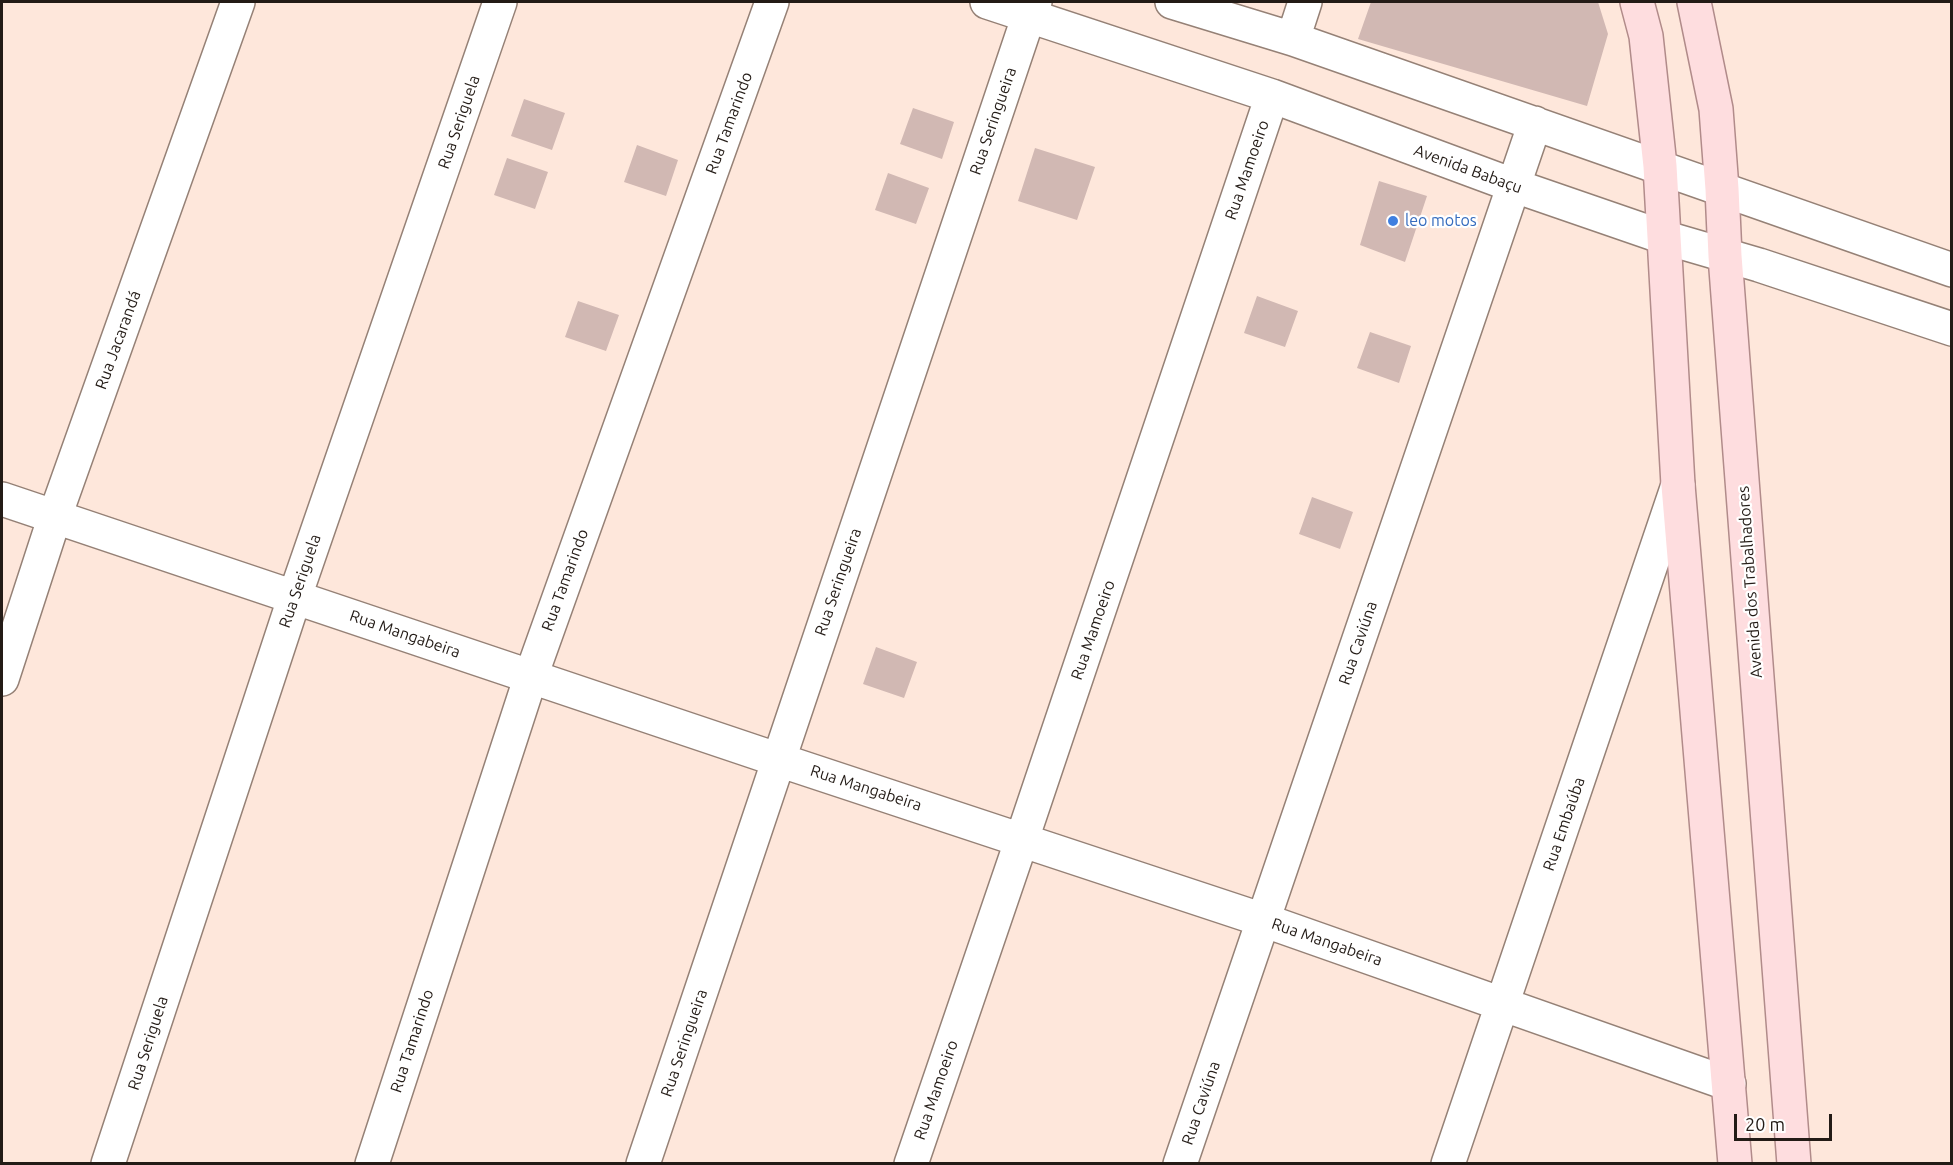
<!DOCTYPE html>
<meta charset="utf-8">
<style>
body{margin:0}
#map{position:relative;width:1953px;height:1165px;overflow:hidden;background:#fee7db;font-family:Ubuntu,sans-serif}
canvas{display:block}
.frame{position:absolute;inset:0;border:3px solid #231b16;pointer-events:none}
.scale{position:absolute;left:1734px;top:1114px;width:98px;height:27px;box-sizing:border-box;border:3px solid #231b16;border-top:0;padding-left:8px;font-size:18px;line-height:21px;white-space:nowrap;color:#231b16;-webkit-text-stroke:4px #fff;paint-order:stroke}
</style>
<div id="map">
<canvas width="1953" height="1165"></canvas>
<div class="frame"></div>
<div class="scale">20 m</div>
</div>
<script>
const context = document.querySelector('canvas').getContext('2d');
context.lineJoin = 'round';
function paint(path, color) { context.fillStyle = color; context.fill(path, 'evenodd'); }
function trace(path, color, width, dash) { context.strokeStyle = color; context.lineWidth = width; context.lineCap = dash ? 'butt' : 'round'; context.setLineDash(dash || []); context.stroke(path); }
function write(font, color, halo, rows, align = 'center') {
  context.font = font + ' Ubuntu,sans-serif'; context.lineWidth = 4.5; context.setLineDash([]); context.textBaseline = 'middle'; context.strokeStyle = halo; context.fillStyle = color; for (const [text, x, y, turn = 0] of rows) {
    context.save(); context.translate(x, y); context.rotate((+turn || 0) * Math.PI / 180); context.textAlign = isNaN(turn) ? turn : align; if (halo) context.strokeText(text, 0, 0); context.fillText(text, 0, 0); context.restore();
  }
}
const building = new Path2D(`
 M1371,2H1598L1608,34L1587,106L1358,39Z
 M524,99L565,113L552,150L511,136Z
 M913,108L954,122L942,159L900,144Z
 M637,145L678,160L666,196L624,182Z
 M1035,148L1095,167L1077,220L1018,201Z
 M507,158L548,172L535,209L494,195Z
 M888,173L929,188L916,224L875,210Z
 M1379,181L1427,196L1405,262L1360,245Z
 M1257,296L1298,311L1285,347L1244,333Z
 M578,301L619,315L606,351L565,337Z
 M1370,332L1411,346L1399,383L1357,368Z
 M1312,497L1353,512L1340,549L1299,534Z
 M876,647L917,662L904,698L863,684Z`);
const minor = new Path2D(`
 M987,2L1272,96L1515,186L1663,237L1759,265L1952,329
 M1172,2L1293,39L1952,270
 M1293,39L1305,2
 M2,499L779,760L1263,920L1729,1084
 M2,679L55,516L238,2
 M108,1164L295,596L500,2
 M372,1164L531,676L772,2
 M643,1164L1029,15L1035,2
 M911,1164L1022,839L1272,96
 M1180,1164L1535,123
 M1448,1164L1678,485`);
const major = new Path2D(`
 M1637,2L1646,36L1660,166L1678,485L1735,1164
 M1694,2L1716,109L1722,189L1725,256L1794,1164`);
const markers = [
 [1393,221,6,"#3f7fe0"]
];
const streetNames = [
 ["Rua Seringueira",993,121,-71],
 ["Rua Seriguela",459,122,-71],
 ["Rua Tamarindo",729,123,-70],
 ["Avenida Babaçu",1468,169,20],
 ["Rua Mamoeiro",1247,170,-71],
 ["Rua Jacarandá",118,340,-70],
 ["Rua Tamarindo",565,580,-70],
 ["Rua Seriguela",300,581,-71],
 ["Rua Seringueira",838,582,-71],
 ["Avenida dos Trabalhadores",1750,582,-94],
 ["Rua Mamoeiro",1093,630,-71],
 ["Rua Mangabeira",405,634,19],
 ["Rua Caviúna",1358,643,-71],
 ["Rua Mangabeira",866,788,18],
 ["Rua Embaúba",1564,824,-71],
 ["Rua Mangabeira",1327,942,19],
 ["Rua Tamarindo",412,1041,-72],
 ["Rua Seriguela",148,1043,-72],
 ["Rua Seringueira",684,1043,-71],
 ["Rua Mamoeiro",936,1090,-71],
 ["Rua Caviúna",1201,1103,-71]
];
const shopNames = [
 ["leo motos",1405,221]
];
paint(building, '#d1b8b3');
trace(minor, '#958176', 36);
trace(major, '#b18b8a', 36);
trace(minor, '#fff', 33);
trace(major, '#fedddf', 33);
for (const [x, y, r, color] of markers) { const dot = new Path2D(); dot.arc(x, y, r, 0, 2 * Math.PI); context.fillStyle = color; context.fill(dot); trace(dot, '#fff', 2); }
write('16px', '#231b16', '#fff', streetNames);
write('16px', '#366cbe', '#fff', shopNames, 'left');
</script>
